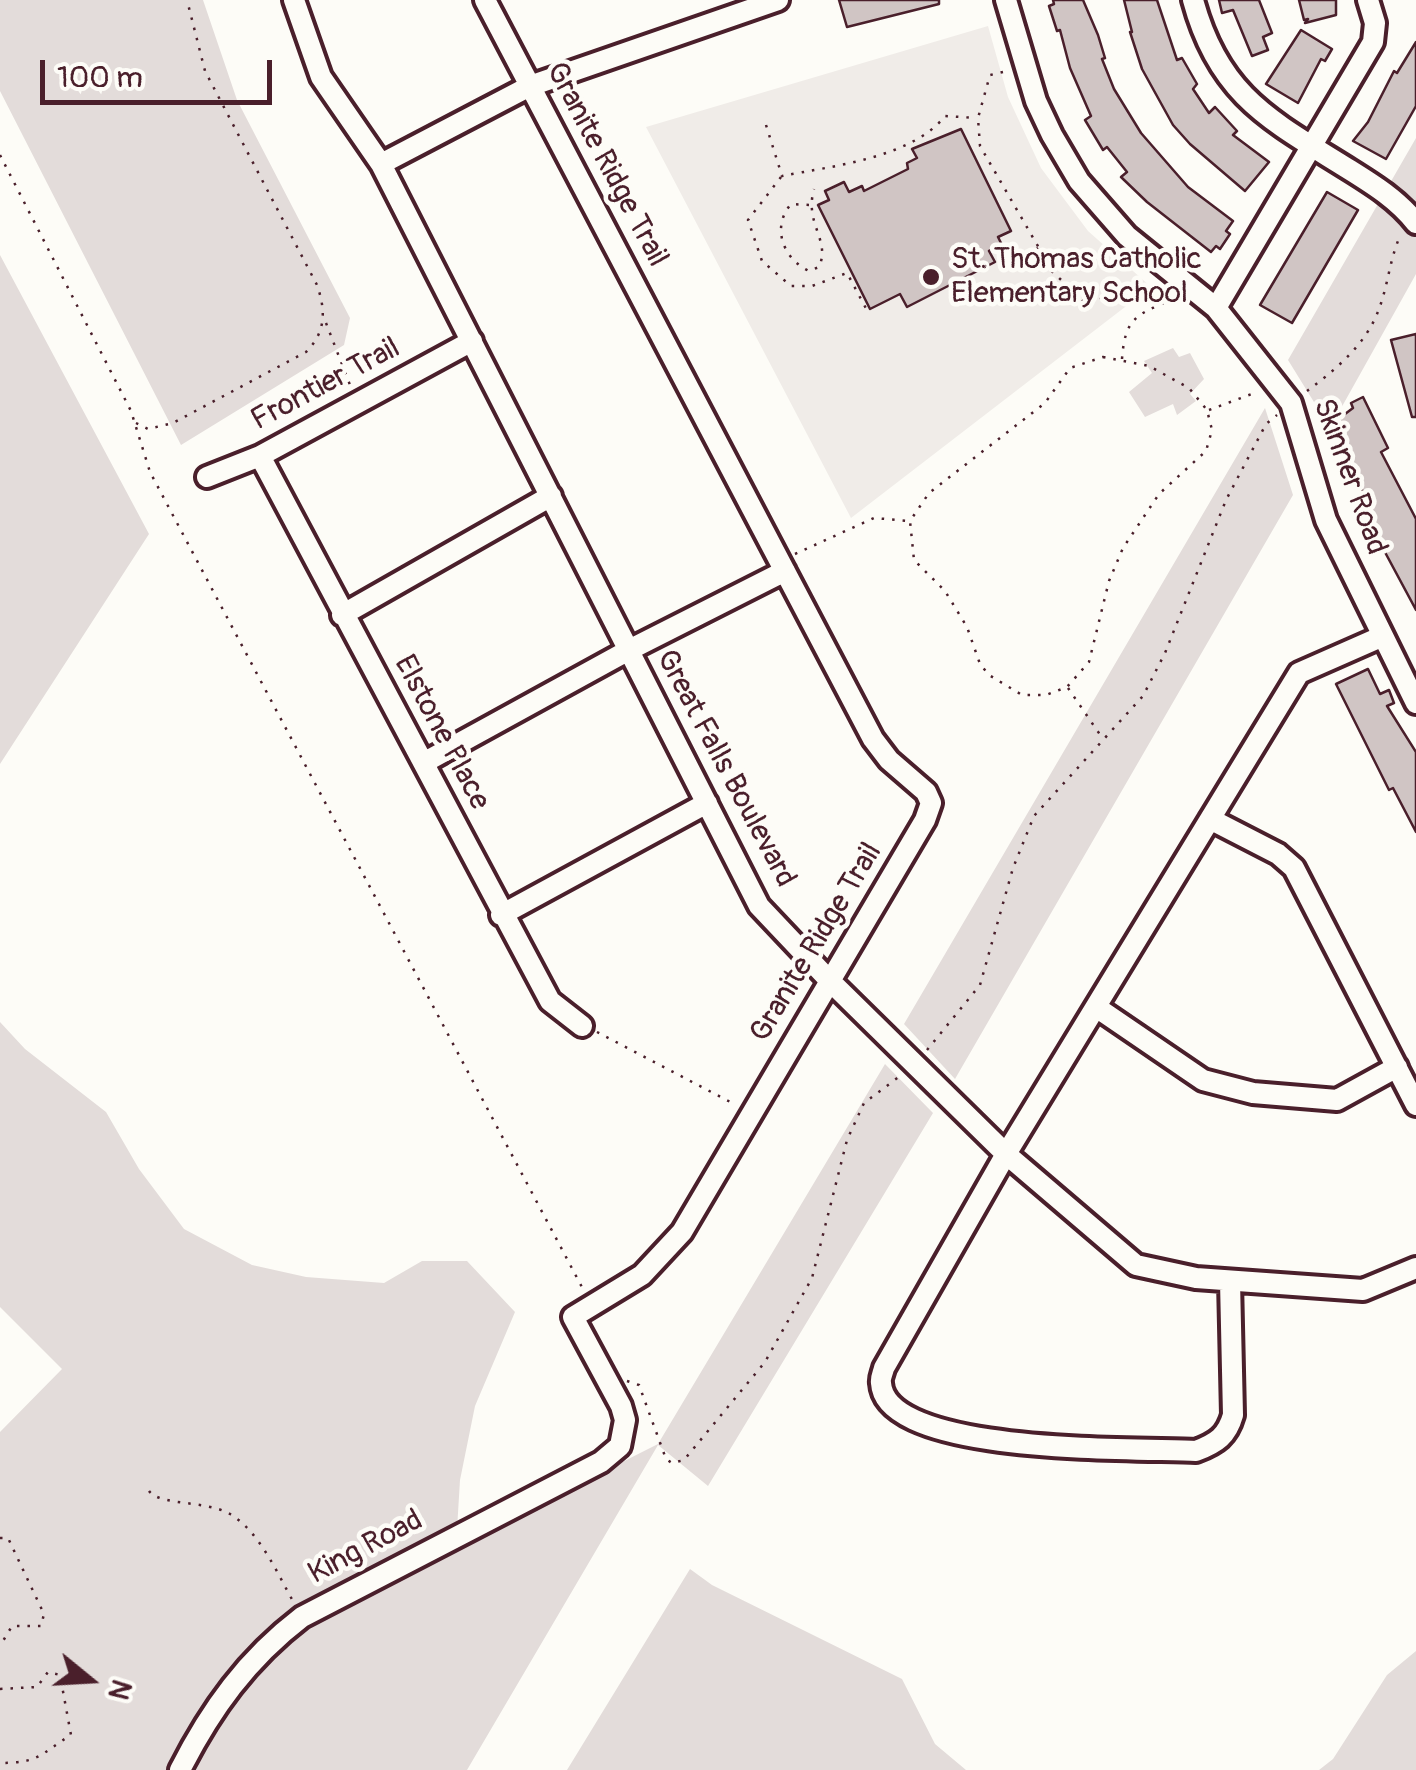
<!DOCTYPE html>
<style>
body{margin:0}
#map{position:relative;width:1416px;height:1770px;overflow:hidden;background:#fdfcf7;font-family:Pangolin,sans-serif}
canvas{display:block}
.north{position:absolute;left:40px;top:1630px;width:100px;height:100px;-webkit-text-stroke:8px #fdfcf7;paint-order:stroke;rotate:108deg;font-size:28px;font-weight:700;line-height:40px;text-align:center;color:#4a1f2b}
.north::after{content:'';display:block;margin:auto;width:35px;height:45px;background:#4a1f2b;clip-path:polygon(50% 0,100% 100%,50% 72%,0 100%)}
.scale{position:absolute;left:40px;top:60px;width:232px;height:45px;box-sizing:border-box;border:5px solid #4a1f2b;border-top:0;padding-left:12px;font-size:30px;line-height:35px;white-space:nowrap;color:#4a1f2b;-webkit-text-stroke:8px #fdfcf7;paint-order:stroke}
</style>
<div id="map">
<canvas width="1416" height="1770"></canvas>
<div class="north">N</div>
<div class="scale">100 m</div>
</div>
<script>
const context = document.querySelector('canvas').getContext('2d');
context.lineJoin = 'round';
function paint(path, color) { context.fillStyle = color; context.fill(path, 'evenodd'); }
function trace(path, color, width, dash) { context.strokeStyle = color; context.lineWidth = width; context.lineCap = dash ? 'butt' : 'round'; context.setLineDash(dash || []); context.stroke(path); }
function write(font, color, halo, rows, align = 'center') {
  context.font = font + ' Pangolin,sans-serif'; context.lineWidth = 9; context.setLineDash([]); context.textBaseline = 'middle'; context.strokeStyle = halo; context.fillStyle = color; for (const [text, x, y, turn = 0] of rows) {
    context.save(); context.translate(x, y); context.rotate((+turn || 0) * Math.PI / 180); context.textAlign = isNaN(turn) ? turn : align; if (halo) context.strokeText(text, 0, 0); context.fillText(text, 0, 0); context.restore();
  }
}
const built = new Path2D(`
 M988,26L1008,97L1041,168L1088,231L1151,287L851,518L646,127Z`);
const green = new Path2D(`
 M0,0H203L237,100L350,318L344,345L181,445L0,91Z
 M1416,138V274L1330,428L1288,360Z
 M0,255L149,534L0,764Z
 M1173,348L1179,357L1190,353L1204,379L1190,394L1196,401L1177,415L1173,404L1145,417L1129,392L1152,373L1144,361Z
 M1265,408L1293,495L955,1079L904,1024Z
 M0,1022L25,1049L106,1112L139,1169L184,1229L252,1265L306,1277L384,1283L422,1261H467L515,1312L475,1406L460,1480L456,1546L658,1444L885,1064L933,1113L708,1486L658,1445L467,1770H0V1432L62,1369L0,1307Z
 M690,1569L712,1585L902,1679L935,1744L966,1770H567Z
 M1416,1651V1770H1319L1333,1759L1387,1675Z`);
const building = new Path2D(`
 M839,0H939V4L847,27Z
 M1053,0H1083L1098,35L1105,58L1102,59L1114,89L1141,133L1188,187L1233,221L1226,231L1230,234L1220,249L1216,246L1211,252L1147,202L1121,177L1127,172L1107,147L1103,150L1085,120L1091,116L1070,68L1060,30L1057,31L1049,6L1054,4Z
 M1124,0H1157L1177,60L1182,58L1197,84L1193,89L1209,113L1215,107L1237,131L1233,135L1269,162L1245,191L1190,144L1173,125L1142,69L1130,32H1132Z
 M1219,0H1259L1272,33L1263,37L1268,50L1252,56L1233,10L1222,13Z
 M1299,0H1336V15L1305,23L1308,19L1304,20Z
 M1301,30L1332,49L1325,61L1321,59L1298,103L1266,84Z
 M1416,42V106L1386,159L1353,141L1368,122L1394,71L1397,73Z
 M961,129L1011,231L998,237L1002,245L989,251L995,262L907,307L900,294L870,309L818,205L829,200L825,191L844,182L849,192L862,186L864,191L908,169L907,163L917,158L912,149Z
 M1327,192L1358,210L1292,323L1260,305Z
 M1416,334V417H1412L1391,340Z
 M1363,397L1388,448L1381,452L1416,519V610L1372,528L1364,511L1370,508L1358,481L1354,483L1349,473L1354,469L1339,438L1345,434L1337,420L1353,408L1351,403Z
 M1368,669L1380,694L1389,690L1394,703L1387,706L1416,752V832L1393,788L1389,790L1336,684Z`);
const path = new Path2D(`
 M1003,72L990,75L978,118L980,146L1039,248L1043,263L1088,305L1142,278
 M766,125L782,176C832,166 912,158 945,116L976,118
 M0,155L131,411L150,472L584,1291
 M781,177L748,220L762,261L791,286H812L847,273L869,314
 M809,205L791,204C771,227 783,259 809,271L819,267C831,240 804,224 814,189
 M1000,269L1038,248
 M326,323L350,385
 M1103,357L1149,366L1189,388L1207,410L1212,430L1206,451L1159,494L1123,548L1109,581L1089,662L1067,687L1046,695H1022L989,675L980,664L967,627L945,591L914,560L910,521L929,493L1045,403L1070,368Z
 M1122,359C1125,319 1135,315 1171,300
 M1307,391C1334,371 1364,346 1377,314C1388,288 1389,261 1400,236
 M1209,410L1257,392
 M136,423L148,429L173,423L306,352C326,332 326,311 317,285L205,71L187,0
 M795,554L874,518L909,521
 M1068,688L1103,739
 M597,1032L736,1105
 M927,1050L980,985L1013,868L1034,816L1143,696L1165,653L1226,500L1266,424L1277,415
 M627,1381L639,1385L666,1459L672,1463L684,1460L765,1362L812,1278L847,1140L864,1103L900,1076
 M149,1491C160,1506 206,1500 230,1514C260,1532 277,1573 294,1603
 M0,1538H8L44,1614L41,1626H12L0,1646
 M0,1689L37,1687L48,1672L60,1675L71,1735C40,1754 40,1763 0,1763`);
const minor = new Path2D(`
 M294,0L321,77L381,164L759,906L829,980L1006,1154L1136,1265L1196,1278L1363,1290L1416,1268
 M1006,0L1036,101L1052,135L1079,181L1127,236L1216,308L1291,403L1326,520L1416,703
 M1193,0C1219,97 1272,121 1350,170C1374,185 1398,200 1416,223
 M381,164L530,86L778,0
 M1216,308L1373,42L1375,23L1368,0
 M260,456L550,1001L582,1026
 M207,477L260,456L472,341
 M342,615L551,496
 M425,762L629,650L785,571
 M1210,819L1278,854L1294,868L1416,1105
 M501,915L707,803
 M1096,1007L1203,1080L1253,1093L1337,1100L1397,1067
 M1230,1281L1233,1415C1227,1436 1217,1443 1196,1451C1143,1448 885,1456 881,1383C880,1378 883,1373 884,1368L1006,1154L1299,673L1383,636
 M180,1770C211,1709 247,1659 302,1617L601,1462L620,1446L625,1420L621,1406L573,1317L642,1275L682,1232L925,820L931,803L926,792L889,760L873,739L485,0`);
const markers = [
 [931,277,10,"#4a1f2b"]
];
const streetNames = [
 ["Granite Ridge Trail",606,165,62],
 ["Frontier Trail",326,385,-28],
 ["Skinner Road",1349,477,70],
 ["Elstone Place",441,733,62],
 ["Great Falls Boulevard",725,769,62],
 ["Granite Ridge Trail",817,943,-59],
 ["King Road",366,1548,-28]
];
const poiNames = [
 ["St. Thomas Catholic",951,260],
 ["Elementary School",951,294]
];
paint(built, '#f0ece8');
paint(green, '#e3dcda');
paint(building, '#d0c5c4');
trace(building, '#4a1f2b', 2.5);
trace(minor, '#4a1f2b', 28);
trace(path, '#4a1f2b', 2.5, [2.5, 8]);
trace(minor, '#fdfcf7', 20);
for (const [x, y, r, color] of markers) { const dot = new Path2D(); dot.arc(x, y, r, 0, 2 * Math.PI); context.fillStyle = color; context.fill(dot); trace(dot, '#fdfcf7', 4); }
write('30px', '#4a1f2b', '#fdfcf7', streetNames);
write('30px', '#4a1f2b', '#fdfcf7', poiNames, 'left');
</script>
